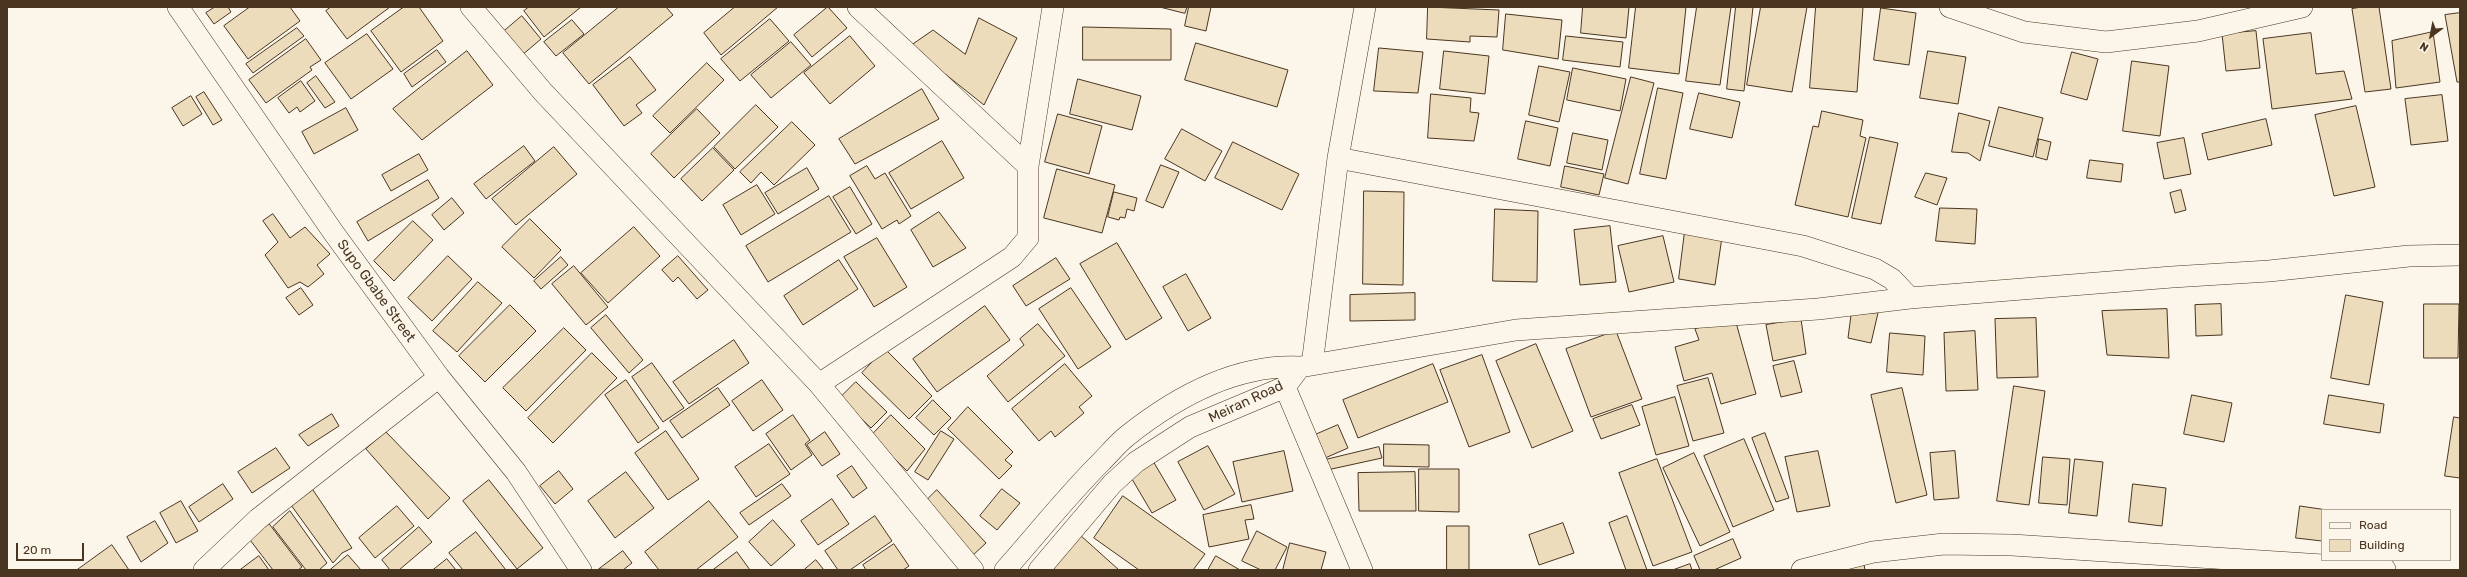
<!DOCTYPE html>
<style>
body{margin:0}
#map{position:relative;width:2467px;height:577px;overflow:hidden;background:#fbf6e9;font-family:Rubik,sans-serif}
canvas{display:block}
.frame{position:absolute;inset:0;border:8px solid #4a3520;pointer-events:none}
.legend{position:absolute;left:2321px;top:509px;width:130px;height:52px;box-sizing:border-box;background:#fbf6e9;border:1px solid #b4a999;margin:0;padding:5px 7px;list-style:none;font-size:12px;color:#4a3520}
.legend li{display:flex;align-items:center;gap:8px;height:20px}
.legend b{width:20px;border:1px solid #b4a999}
.north{position:absolute;left:2411px;top:16px;width:40px;height:40px;-webkit-text-stroke:3px #fbf6e9;paint-order:stroke;rotate:212deg;font-size:11px;font-weight:700;line-height:16px;text-align:center;color:#4a3520}
.north::after{content:'';display:block;margin:auto;width:14px;height:18px;background:#4a3520;clip-path:polygon(50% 0,100% 100%,50% 72%,0 100%)}
.scale{position:absolute;left:16px;top:543px;width:68px;height:18px;box-sizing:border-box;border:2px solid #4a3520;border-top:0;padding-left:5px;font-size:12px;line-height:14px;white-space:nowrap;color:#4a3520;-webkit-text-stroke:3px #fbf6e9;paint-order:stroke}
</style>
<div id="map">
<canvas width="2467" height="577"></canvas>
<div class="frame"></div>
<ul class="legend">
<li><b style="height:5px;background:#fbf6e9"></b>Road</li>
<li><b style="height:11px;background:#ecdcbc"></b>Building</li>
</ul>
<div class="north">N</div>
<div class="scale">20 m</div>
</div>
<script>
const context = document.querySelector('canvas').getContext('2d');
context.lineJoin = 'round';
function paint(path, color) { context.fillStyle = color; context.fill(path, 'evenodd'); }
function trace(path, color, width, dash) { context.strokeStyle = color; context.lineWidth = width; context.lineCap = dash ? 'butt' : 'round'; context.setLineDash(dash || []); context.stroke(path); }
function write(font, color, halo, rows, align = 'center') {
  context.font = font + ' Rubik,sans-serif'; context.lineWidth = 3; context.setLineDash([]); context.textBaseline = 'middle'; context.strokeStyle = halo; context.fillStyle = color; for (const [text, x, y, turn = 0] of rows) {
    context.save(); context.translate(x, y); context.rotate((+turn || 0) * Math.PI / 180); context.textAlign = isNaN(turn) ? turn : align; if (halo) context.strokeText(text, 0, 0); context.fillText(text, 0, 0); context.restore();
  }
}
const building = new Path2D(`
 M215,7H228L231,12L214,24L206,13Z
 M250,7H290L300,21L248,59L224,26Z
 M331,7H390L347,39L326,11Z
 M404,7H419L443,41L401,72L371,31Z
 M529,7H581L544,37L524,11Z
 M619,7H666L673,15L589,84L563,53Z
 M735,7H778L721,55L704,33Z
 M828,7L847,28L812,57L794,35Z
 M1160,7H1187L1185,13Z
 M1189,7H1211L1206,31L1185,26Z
 M1428,7L1499,10L1497,37L1470,36V42L1427,39Z
 M1583,7H1629L1626,38L1581,33Z
 M1636,7H1686L1679,74L1629,68Z
 M1697,7H1731L1720,85L1686,81Z
 M1736,7H1753L1744,91L1727,89Z
 M1761,7H1807L1792,92L1747,85Z
 M1816,7H1863L1857,92L1810,88Z
 M2362,7H2379L2391,89L2365,92L2352,9Z
 M1881,8L1916,13L1909,65L1874,60Z
 M2460,13V82H2457L2445,15Z
 M1506,14L1562,20L1558,59L1503,50Z
 M522,16L541,39L521,56L502,33Z
 M979,18L1017,38L984,105L910,46L933,30L965,54Z
 M770,19L789,41L740,81L721,59Z
 M572,20L584,34L556,56L544,42Z
 M1083,27L1171,29V60H1083Z
 M297,28L304,36L253,73L246,64Z
 M2256,31L2260,68L2226,71L2222,34Z
 M2433,32L2440,82L2396,88L2392,41Z
 M2311,33L2316,74L2344,71L2352,99L2272,109L2263,39Z
 M367,34L393,69L351,99L325,63Z
 M850,36L875,66L830,104L804,73Z
 M1566,36L1623,42L1620,67L1563,60Z
 M306,39L321,60L310,67L312,70L266,103L249,80Z
 M791,42L811,65L771,98L751,75Z
 M1196,43L1288,70L1277,107L1185,80Z
 M1379,48L1423,52L1418,93L1374,91Z
 M437,50L446,62L412,87L404,74Z
 M467,51L493,85L422,140L393,109Z
 M1444,51L1489,56L1485,94L1440,89Z
 M1928,51L1966,57L1958,104L1920,98Z
 M2072,52L2098,59L2087,100L2061,93Z
 M630,57L656,90L636,105L642,113L624,126L593,85Z
 M2132,61L2169,66L2160,136L2123,131Z
 M707,63L724,80L670,133L653,116Z
 M1539,66L1570,72L1559,122L1529,115Z
 M1573,68L1626,79L1620,111L1567,100Z
 M316,76L335,102L325,108L307,83Z
 M1631,77L1654,83L1628,184L1605,178Z
 M1078,79L1141,96L1132,130L1070,114Z
 M301,81L315,101L300,112L297,107L289,113L278,98Z
 M1658,88L1683,93L1666,179L1640,174Z
 M922,89L939,119L855,164L839,139Z
 M204,92L222,120L213,125L196,97Z
 M1699,93L1740,102L1732,138L1690,129Z
 M1431,94L1471,98L1470,112L1479,113L1474,141L1428,138Z
 M2442,95L2448,141L2411,145L2405,99Z
 M191,96L202,114L183,126L172,108Z
 M756,105L778,127L735,169L714,147Z
 M2356,106L2375,187L2334,196L2315,115Z
 M1999,107L2043,118L2033,157L1989,146Z
 M346,108L358,130L314,154L302,132Z
 M697,109L720,133L674,178L651,154Z
 M1822,111L1863,120L1860,136L1866,138L1848,217L1795,205L1813,126L1818,127Z
 M1959,113L1990,121L1980,161L1968,153L1952,152Z
 M1058,114L1102,126L1089,174L1045,162Z
 M2266,119L2272,145L2208,160L2202,134Z
 M1526,121L1558,128L1550,166L1518,159Z
 M792,122L815,145L774,185L761,172L751,183L740,172Z
 M1182,129L1222,151L1205,181L1165,159Z
 M1573,133L1608,140L1602,170L1567,163Z
 M1870,137L1898,143L1881,224L1852,218Z
 M2184,138L2191,174L2164,179L2157,143Z
 M2039,139L2051,142L2047,160L2036,157Z
 M942,141L964,178L911,209L889,173Z
 M1233,142L1299,174L1282,210L1215,178Z
 M524,146L535,161L486,199L474,184Z
 M554,147L577,174L516,225L492,199Z
 M713,148L734,170L702,201L681,179Z
 M419,154L428,170L391,191L382,175Z
 M2090,160L2123,164L2121,182L2087,178Z
 M1161,165L1179,172L1163,208L1146,201Z
 M867,166L875,179L885,173L911,216L899,224L897,220L882,229L850,176Z
 M1565,166L1604,174L1599,195L1561,187Z
 M807,168L819,189L778,214L765,193Z
 M1057,169L1115,185L1102,233L1044,218Z
 M1926,173L1947,178L1937,205L1915,197Z
 M428,180L439,198L368,241L357,222Z
 M757,185L775,214L741,235L723,205Z
 M850,187L872,224L856,234L833,197Z
 M2181,190L2186,210L2175,213L2170,193Z
 M1364,191L1404,192L1403,285L1363,284Z
 M1114,192L1137,198L1134,211L1127,209L1125,218L1120,217L1119,220L1108,217Z
 M829,196L851,232L768,282L746,246Z
 M452,198L464,213L444,230L432,215Z
 M1940,208L1977,209L1975,244L1936,241Z
 M1495,209L1538,211L1537,282L1493,281Z
 M939,212L966,248L933,267L911,230Z
 M273,214L290,238L305,227L330,254L317,265L324,274L308,287L300,282L288,288L265,255L278,242L263,221Z
 M530,219L561,250L534,278L502,247Z
 M413,221L433,240L394,281L374,261Z
 M1610,226L1616,282L1580,285L1574,230Z
 M634,227L660,256L608,303L581,273Z
 M1685,231L1722,237L1715,285L1679,279Z
 M1663,236L1674,282L1629,292L1618,246Z
 M877,238L907,287L874,307L844,257Z
 M1117,243L1162,318L1126,340L1080,264Z
 M448,256L472,279L432,321L408,298Z
 M678,256L708,290L697,299L678,277L673,282L662,270Z
 M561,257L568,265L541,289L534,281Z
 M1056,258L1070,279L1026,306L1013,286Z
 M839,260L858,289L803,325L784,296Z
 M574,266L608,307L586,325L552,284Z
 M1186,274L1211,318L1188,331L1163,287Z
 M478,282L502,303L457,352L433,331Z
 M301,288L313,305L299,315L286,298Z
 M1071,288L1111,347L1078,369L1039,309Z
 M1415,293V320L1350,321V295Z
 M2346,295L2383,302L2369,385L2331,378Z
 M2221,304L2222,335L2196,336L2195,305Z
 M2424,304H2459L2458,358H2424Z
 M510,305L536,331L485,382L459,356Z
 M985,306L1010,340L937,392L913,359Z
 M2167,309L2169,358L2107,355L2102,311Z
 M1878,313L1871,343L1848,338L1851,315Z
 M606,315L643,360L629,373L591,328Z
 M2036,318L2038,377L1997,378L1995,319Z
 M1735,319L1756,394L1721,404L1712,373L1684,381L1675,347L1699,340L1695,329Z
 M1801,319L1806,354L1773,361L1766,325Z
 M1038,324L1065,356L1008,402L987,376L1024,345L1020,339Z
 M564,328L586,350L526,411L503,388Z
 M1616,331L1642,399L1591,417L1566,349Z
 M1975,331L1978,390L1946,391L1944,333Z
 M1890,333L1925,336L1923,375L1887,372Z
 M734,340L749,363L689,404L673,382Z
 M1536,344L1573,431L1532,448L1496,361Z
 M885,349L932,396L909,419L862,373Z
 M592,353L617,378L553,443L528,418Z
 M1482,355L1510,432L1469,447L1440,370Z
 M1794,361L1802,392L1781,397L1773,366Z
 M652,363L684,408L663,422L632,377Z
 M1065,364L1092,396L1079,407L1084,413L1055,437L1051,431L1039,441L1012,409Z
 M1433,364L1448,402L1358,438L1343,400Z
 M1708,378L1724,433L1693,441L1677,386Z
 M626,380L659,428L638,443L605,395Z
 M762,380L783,410L753,431L732,401Z
 M856,382L887,412L871,428L840,398Z
 M2014,386L2045,391L2029,505L1997,501Z
 M718,388L730,405L682,438L670,421Z
 M1902,388L1927,495L1896,503L1871,395Z
 M2192,395L2232,403L2224,442L2184,434Z
 M2329,395L2384,404L2380,433L2324,424Z
 M1675,397L1689,446L1656,455L1642,407Z
 M933,400L951,418L934,435L916,418Z
 M1632,405L1640,425L1601,439L1593,419Z
 M968,407L1013,452L1005,460L1012,466L999,479L948,429Z
 M332,414L339,426L308,446L299,435Z
 M793,415L810,440L805,444L812,455L791,470L766,434Z
 M891,415L925,449L907,471L871,436Z
 M2454,417L2460,418V478L2445,476Z
 M1338,425L1348,448L1325,458L1315,435Z
 M666,431L699,479L668,500L635,453Z
 M941,431L954,439L928,480L915,472Z
 M386,432L450,498L428,519L366,449Z
 M825,432L840,454L822,466L807,445Z
 M1765,433L1789,498L1776,502L1752,438Z
 M1744,439L1774,510L1733,527L1704,456Z
 M769,444L790,474L756,497L735,467Z
 M1384,444L1429,445V467L1384,466Z
 M1208,446L1235,494L1204,510L1178,462Z
 M1379,447L1382,458L1327,470L1325,460Z
 M276,448L290,468L252,493L238,472Z
 M1284,451L1293,491L1242,502L1233,462Z
 M1818,451L1830,506L1797,512L1785,457Z
 M1955,451L1959,498L1934,500L1930,453Z
 M1694,453L1730,532L1700,546L1663,468Z
 M2043,457L2070,459L2067,505L2039,503Z
 M1657,459L1692,552L1653,566L1619,473Z
 M2075,459L2103,462L2097,516L2069,513Z
 M1153,461L1176,500L1152,513L1129,474Z
 M852,466L867,488L853,498L837,476Z
 M1419,469H1459V512L1419,511Z
 M559,471L573,489L555,504L540,486Z
 M626,472L654,508L615,538L588,501Z
 M1415,472L1416,511H1359L1358,473Z
 M489,480L543,548L517,569L463,501Z
 M223,484L233,499L199,522L189,507Z
 M782,484L791,496L749,525L740,513Z
 M2133,484L2166,488L2162,526L2129,522Z
 M1002,489L1020,503L997,530L980,516Z
 M313,490L352,548L342,553L333,563L291,505Z
 M937,490L986,543L971,557L922,505Z
 M1123,496L1205,554L1193,570H1139L1094,538Z
 M832,499L849,524L818,545L801,521Z
 M181,501L198,531L176,543L160,513Z
 M709,501L738,537L696,570H659L645,552Z
 M1251,505L1254,519L1245,520L1249,539L1209,547L1203,515Z
 M397,506L414,526L375,558L359,538Z
 M2300,506L2327,510H2322V541L2296,538Z
 M290,511L327,563L319,570H306L273,527Z
 M875,516L892,541L850,570H838L825,551Z
 M1627,516L1647,570H1626L1609,523Z
 M773,520L795,545L771,566L749,542Z
 M155,521L168,543L141,562L127,537Z
 M267,521L302,567L298,570H273L247,536Z
 M1563,523L1574,553L1539,565L1529,535Z
 M1447,526H1469V570H1447Z
 M419,527L432,542L399,570H390L382,560Z
 M1257,531L1287,547L1275,570H1261L1242,561Z
 M476,532L506,570H463L449,553Z
 M1080,535L1119,570H1052Z
 M1733,539L1741,558L1714,570H1700L1694,556Z
 M1290,543L1326,552L1321,570H1283Z
 M894,544L909,566L903,570H866L863,565Z
 M112,545L129,570H77Z
 M623,551L632,563L623,570L599,569Z
 M737,552L750,570H713Z
 M348,555L361,570H330Z
 M259,556L269,570H240Z
 M1216,556L1240,570H1208Z
 M447,559L456,570H433Z
 M816,560L824,570H804Z
 M1863,560L1865,570H1839Z
 M1690,564L1692,570H1673Z`);
const street = new Path2D(`
 M178,7L333,232L439,377L516,472L581,570
 M471,7L543,92L819,384L973,570
 M858,7L1028,166
 M1950,7L2024,32L2106,42L2198,31L2302,7
 M1338,158L1803,246L1875,269L1892,279L1910,298
 M1312,365L1338,158L1365,7
 M819,384L1012,257L1028,238V166L1053,7
 M1285,387L1362,570
 M204,570L258,519L439,377
 M1005,570C1037,534 1067,496 1101,462C1110,453 1118,443 1127,436C1176,397 1237,364 1300,367L1516,330L1818,309L1910,298L2172,277L2269,271L2409,256L2460,255
 M1039,570L1112,484L1136,462L1190,427L1285,387L1300,367
 M1802,570L1873,552L1944,544L2012,545L2385,569`);
const streetNames = [
 ["Supo Gbabe Street",376,291,54],
 ["Meiran Road",1246,402,-25]
];
paint(building, '#ecdcbc');
trace(building, '#4a3520', 1);
trace(street, '#4a3520', 22);
trace(street, '#fbf6e9', 21);
write('14px', '#4a3520', '#fbf6e9', streetNames);
</script>
